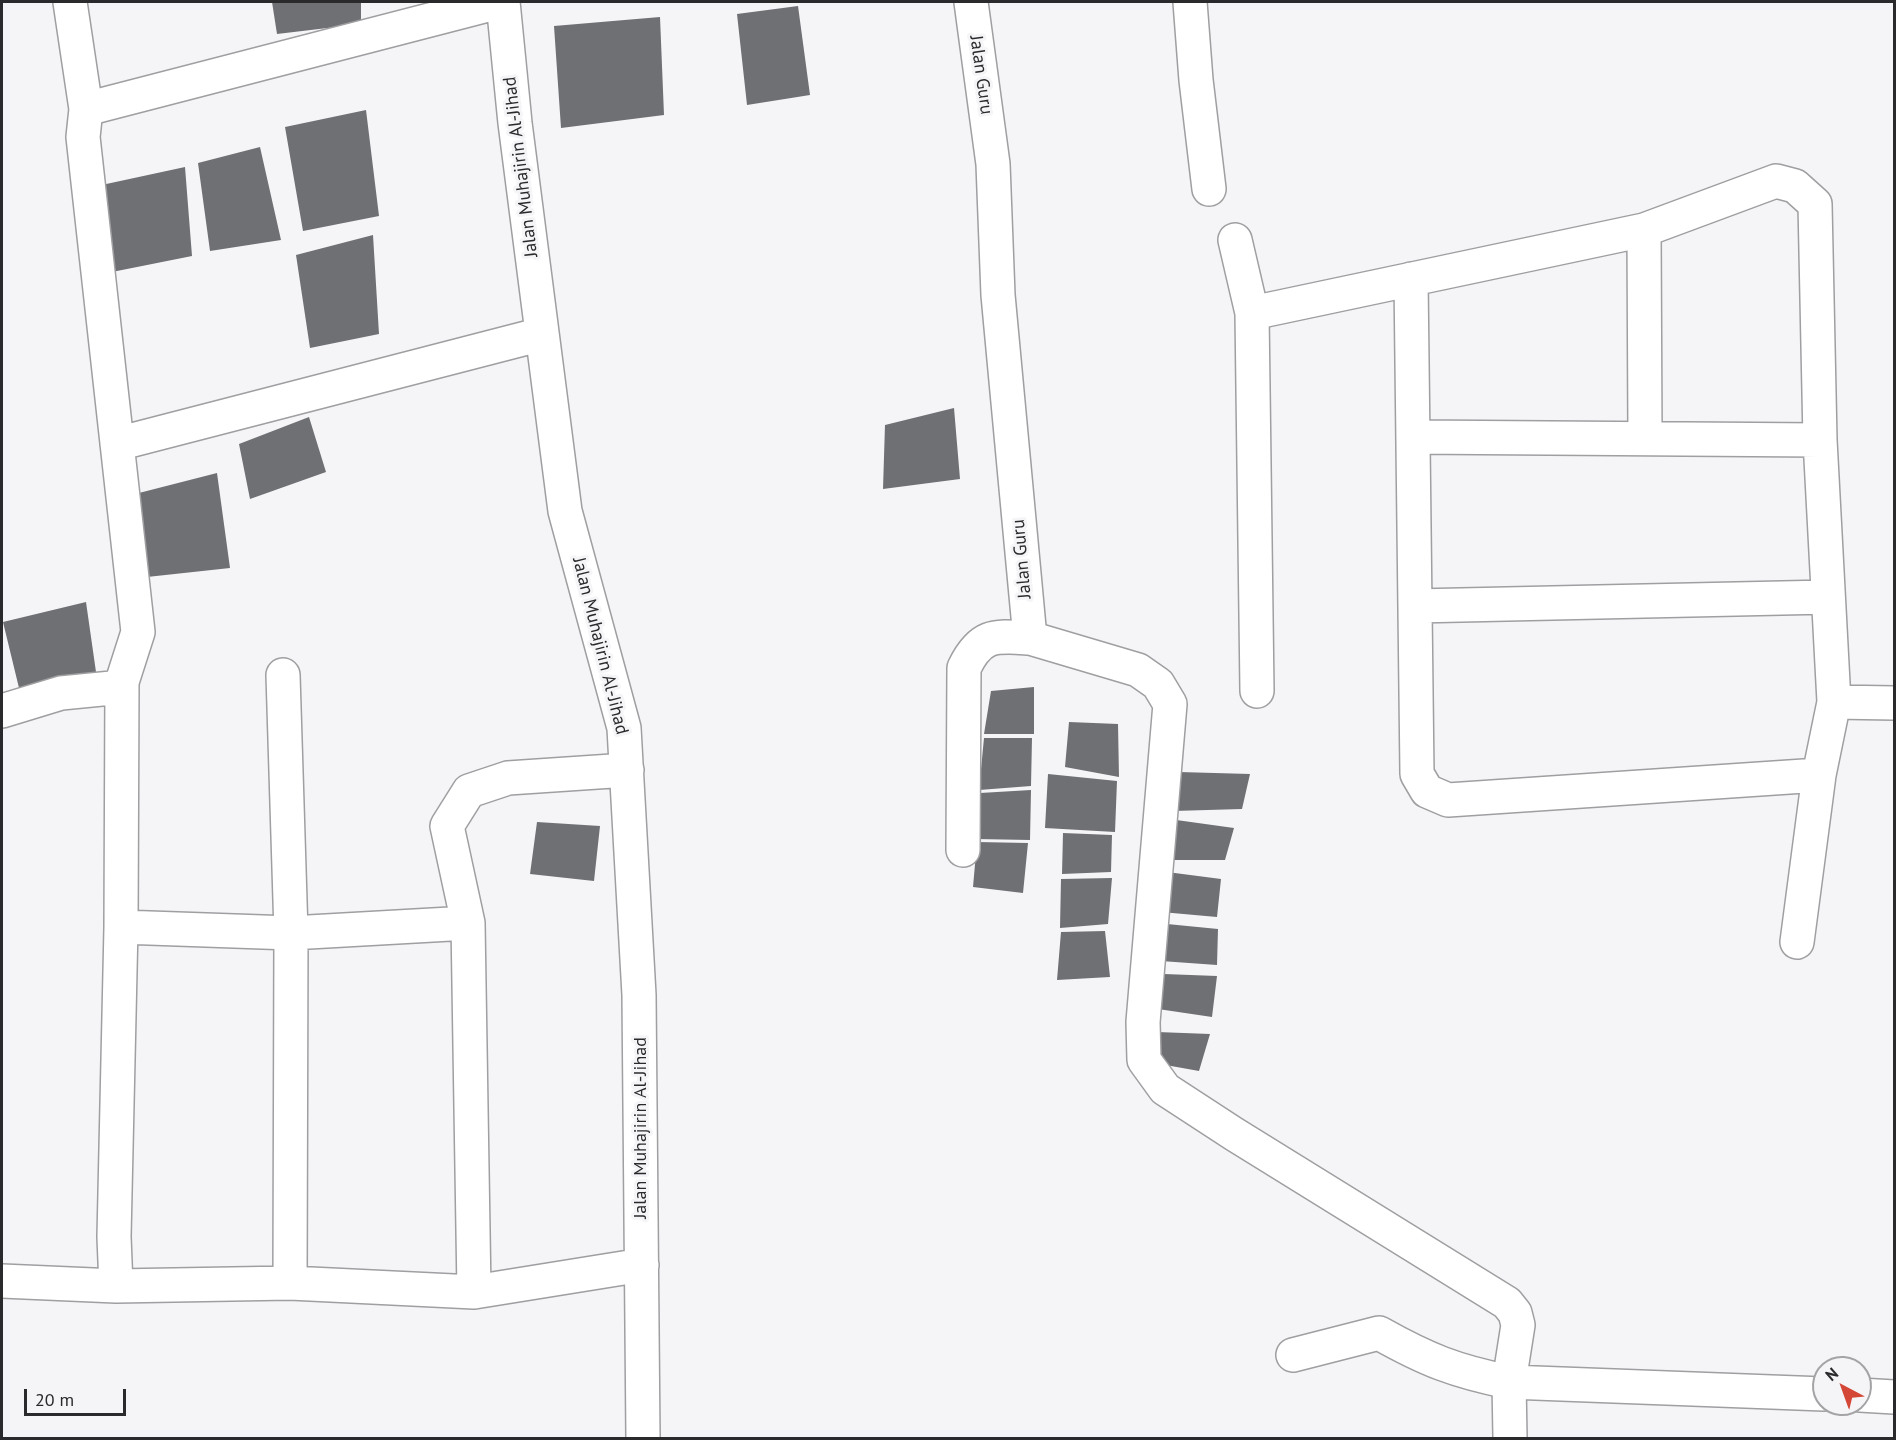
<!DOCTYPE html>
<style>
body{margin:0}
#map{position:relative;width:1896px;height:1440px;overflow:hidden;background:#f5f5f8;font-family:"PT Sans",sans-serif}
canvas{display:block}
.frame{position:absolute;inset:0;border:3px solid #2a2a2c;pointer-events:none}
.north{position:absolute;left:1812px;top:1356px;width:60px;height:60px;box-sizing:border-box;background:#f5f5f8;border:2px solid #a4a4a6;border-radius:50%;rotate:319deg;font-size:16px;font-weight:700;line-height:24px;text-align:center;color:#2a2a2c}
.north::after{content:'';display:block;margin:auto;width:21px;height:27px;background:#d44736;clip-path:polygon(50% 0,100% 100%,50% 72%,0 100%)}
.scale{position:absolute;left:24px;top:1389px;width:102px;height:27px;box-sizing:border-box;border:3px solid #2a2a2c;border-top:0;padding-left:8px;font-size:18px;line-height:21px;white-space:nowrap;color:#2a2a2c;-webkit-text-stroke:4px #f5f5f8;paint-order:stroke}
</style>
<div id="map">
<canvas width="1896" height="1440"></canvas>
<div class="frame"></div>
<div class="north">N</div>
<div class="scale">20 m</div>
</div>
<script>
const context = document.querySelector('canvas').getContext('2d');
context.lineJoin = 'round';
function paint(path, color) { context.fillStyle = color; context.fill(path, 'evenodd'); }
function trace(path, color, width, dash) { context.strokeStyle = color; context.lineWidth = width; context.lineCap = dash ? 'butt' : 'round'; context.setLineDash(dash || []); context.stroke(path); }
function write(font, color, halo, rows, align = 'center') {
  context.font = font + ' "PT Sans",sans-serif'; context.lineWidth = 6; context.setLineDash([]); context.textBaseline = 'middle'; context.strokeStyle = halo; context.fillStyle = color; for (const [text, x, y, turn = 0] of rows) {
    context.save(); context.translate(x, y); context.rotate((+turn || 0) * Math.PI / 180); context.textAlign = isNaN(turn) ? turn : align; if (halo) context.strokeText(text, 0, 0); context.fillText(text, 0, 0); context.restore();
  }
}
const building = new Path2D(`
 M272,2H361V24L277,34Z
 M798,6L810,95L747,105L737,14Z
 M660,17L664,115L561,128L554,26Z
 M366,110L379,216L303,231L285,127Z
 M260,147L281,240L210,251L198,163Z
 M185,167L192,256L107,273L97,186Z
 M373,235L379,334L310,348L296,255Z
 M954,408L960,479L883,489L885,425Z
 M309,417L326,472L250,499L239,444Z
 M217,473L230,568L147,577L135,494Z
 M86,602L96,672L19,688L3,622Z
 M1034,687V734H984L991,691Z
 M1069,722L1118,724L1119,777L1065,767Z
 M984,738H1032L1031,786L979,790Z
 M1179,772L1250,774L1242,809L1173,811Z
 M1048,774L1117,781L1115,832L1045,828Z
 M1031,790L1030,840L976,839L980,793Z
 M1169,819L1234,828L1225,860H1164Z
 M537,822L600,826L594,881L530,874Z
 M1063,833L1112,835L1111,872L1062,874Z
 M977,842L1028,843L1023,893L973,887Z
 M1167,872L1221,879L1217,917L1161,912Z
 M1112,878L1108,924L1060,928L1061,879Z
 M1167,924L1218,929L1217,965L1161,961Z
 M1105,931L1110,977L1057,980L1061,932Z
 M1164,974L1217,976L1212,1017L1158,1009Z
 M1157,1032L1210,1034L1199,1071L1160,1064Z`);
const street = new Path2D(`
 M70,2L86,109L499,2
 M503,2L515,123L565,511L624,728L639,995L643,1438
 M971,2L993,164L998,295L1030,638L1138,670L1158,684L1170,704L1143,1022L1144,1060L1165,1089L1234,1134L1507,1303L1515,1313L1518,1325L1509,1382L1510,1438
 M1190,2L1196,80L1209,189
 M86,109L83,137L138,632L122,682L121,927L114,1237L116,1286
 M1644,230L1645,438
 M1235,240L1252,313L1644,230L1776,181L1795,186L1815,204L1820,440L1834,702L1894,703
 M1411,279L1417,774L1427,791L1448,800L1819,775
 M1252,313L1257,691
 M1413,437L1820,440
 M117,444L542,334
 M1415,606L1828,597
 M283,675L291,933L290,1283
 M2,711L61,693L122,687
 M963,850L964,668C981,633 995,636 1030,638
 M121,927L291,933L468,923
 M1797,942L1819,775L1834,702
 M2,1281L116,1286L290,1283L474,1292L642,1265
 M474,1292L468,923L447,826L469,791L508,778L627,770
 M1293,1355L1379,1333C1427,1360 1455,1371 1509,1382L1824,1394
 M1860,1395L1894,1397`);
const streetNames = [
 ["Jalan Guru",981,75,82],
 ["Jalan Muhajirin Al-Jihad",521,167,-97],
 ["Jalan Guru",1022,559,-95],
 ["Jalan Muhajirin Al-Jihad",600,646,76],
 ["Jalan Muhajirin Al-Jihad",641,1128,-90]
];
paint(building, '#6f7073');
trace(street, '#9f9fa2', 36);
trace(street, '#fff', 33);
write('18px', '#2a2a2c', '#f5f5f8', streetNames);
</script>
